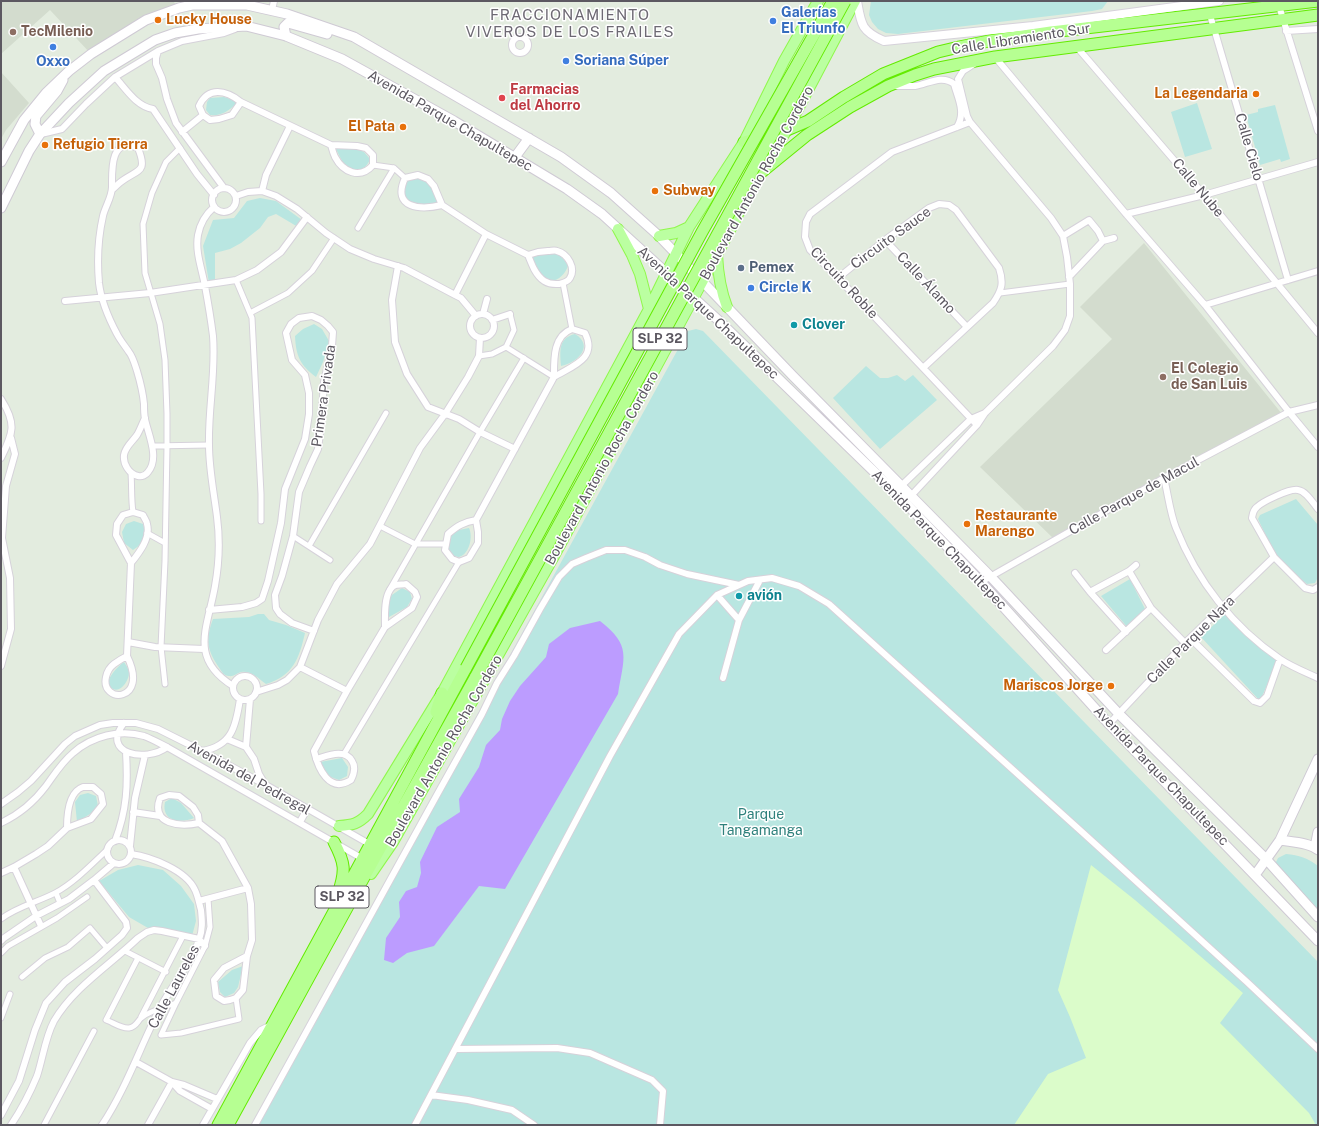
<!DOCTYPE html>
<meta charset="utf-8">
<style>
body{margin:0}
#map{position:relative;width:1319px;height:1126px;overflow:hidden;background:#e3ecdf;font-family:"Public Sans",sans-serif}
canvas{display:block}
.frame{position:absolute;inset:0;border:2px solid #5c5861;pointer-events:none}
</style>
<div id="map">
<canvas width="1319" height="1126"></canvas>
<div class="frame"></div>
</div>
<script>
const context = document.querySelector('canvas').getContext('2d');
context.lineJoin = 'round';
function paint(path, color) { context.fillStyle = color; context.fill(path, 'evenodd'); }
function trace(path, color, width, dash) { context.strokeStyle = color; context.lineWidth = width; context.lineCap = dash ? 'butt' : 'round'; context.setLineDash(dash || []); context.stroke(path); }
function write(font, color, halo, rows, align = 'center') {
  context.font = font + ' "Public Sans",sans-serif'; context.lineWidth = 3; context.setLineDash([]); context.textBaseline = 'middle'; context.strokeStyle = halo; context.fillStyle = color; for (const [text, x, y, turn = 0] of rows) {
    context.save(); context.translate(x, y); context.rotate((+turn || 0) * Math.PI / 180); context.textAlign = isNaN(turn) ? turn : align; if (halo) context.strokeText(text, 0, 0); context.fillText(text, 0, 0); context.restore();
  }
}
const education = new Path2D(`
 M1,1H173L179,8L146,20L91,54L50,10L1,54Z
 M1,72L29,103L6,130L1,139Z
 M1144,243L1282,414L1055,540L980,467L1112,339L1080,307Z`);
const green = new Path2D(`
 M871,1H1108L1102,9L1092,11L898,34L886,33L878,29L872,22L869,15Z
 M224,97L234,100L236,104C228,111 222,116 210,115L206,110L207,102L210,98Z
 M1197,103L1212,149L1185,157L1171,112Z
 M1275,105L1290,159L1281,162L1280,159L1260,165L1246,115L1258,112V109Z
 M356,148L364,152L370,159C367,168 361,170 352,171L342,161L336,149Z
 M416,176L426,179L432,186L441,205L410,204C402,196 401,190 407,180Z
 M260,198L276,201L302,220L298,227L276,214L268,217L260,228L241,243L230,249L215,253V282L209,283L203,246L213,220L234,218L247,201Z
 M538,253C555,253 559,250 568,266C565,275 554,286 543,278C537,274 534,263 531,256Z
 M314,324L322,329L329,341L323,362L316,377C300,365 296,356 295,336L303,329Z
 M696,329L703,331L1318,962V1125H252L688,331Z
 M575,334C595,346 577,363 561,366C560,351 558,338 575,334Z
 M866,366L880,378H888L897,375L905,381L913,375L937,400L880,449L833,398Z
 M1296,499L1318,525V577L1315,583L1307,584L1277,559L1258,519L1260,515Z
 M134,521L143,524C147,538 145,542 133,550L124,543L122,532L126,524Z
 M469,528C473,536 470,554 459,557C458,557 452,556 452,556L448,551L450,535L459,530Z
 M1130,579L1146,611L1128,628L1101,596Z
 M402,588L410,592L412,599L407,607L389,617V597Z
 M258,614H264L269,620L286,625L305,633C299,659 293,676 266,684C258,678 251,670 241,672C237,673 233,677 229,676C224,676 222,672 220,669C207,650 205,640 213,619L249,617Z
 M1225,614L1257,645L1278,660L1260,701L1201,637Z
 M124,662C126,665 129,669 129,673C129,680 121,693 113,689C100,684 118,666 124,662Z
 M342,758L348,767L347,776L339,780L328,776L320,762Z
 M88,793L96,796L98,806L90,814L77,822L75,802L80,795Z
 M172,798L181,803L194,818C180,824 161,821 165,802Z
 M1286,854C1299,855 1308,858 1318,866V909L1275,864L1278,858Z
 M138,865L163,870L181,886L194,904L196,921L192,936L148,928L129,917L99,881L118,870Z
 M243,966L238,987L234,993L225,997L220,992L218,982L232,970Z`);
const sand = new Path2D(`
 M1091,865L1135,900L1243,993L1220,1023L1309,1113L1316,1125H1014L1048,1074L1086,1058L1070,1017L1058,990Z`);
const water = new Path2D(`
 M600,621C632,646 624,657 618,694L505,889L479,886L434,946L407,953L393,963L384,960L386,938L400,917L399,902L406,891L417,887L421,873L420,862L437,827L460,812L459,799L479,767L486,745L500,730L502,719L510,701L520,686L546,657L549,644L570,628Z`);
const pedestrian = new Path2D(`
 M373,165L394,168L405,178
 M358,228L394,168
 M236,280L252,318L261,494V521
 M563,283L572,329
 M1000,293L1070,284
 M250,313L288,293L312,271L334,238
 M506,347L554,377
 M479,356L492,354L506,347L514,330L510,314
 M152,446L209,445
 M131,473C132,486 131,499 133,512
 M380,526L415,544H445
 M147,533L165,543
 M293,536L330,560
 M309,546L386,413
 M390,589L480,432L524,358
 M165,684L161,647L165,561L167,446V414L165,360L160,324L145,273L143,224L152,193L166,162L180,148
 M344,754L459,562
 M56,893L60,903
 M1,919C16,907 38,902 55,893C74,883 92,864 108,849
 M125,951L166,972
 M1,953L8,946L57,918L87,897
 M138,958L106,1020C112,1022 122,1029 129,1028C136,1027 137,1022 141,1018C149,1011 165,1007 176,1003
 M22,977L45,958L68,947L90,928L107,948
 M141,1017L183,936
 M1,1018L10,994
 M161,1035L176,1003L205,946L210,927L208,899
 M161,1035L181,1033L239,1019L236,998
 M44,1125L94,1031`);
const minor = new Path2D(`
 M1279,6L1318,131
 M272,10L274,1
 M1210,15L1288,280
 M1286,31L1318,29
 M512 45a8 8 0 1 1 16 0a8 8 0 1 1-16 0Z
 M1076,46L1204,195L1318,333
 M158,51L156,58V64L162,78L167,99L176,123L224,188
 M995,57L1126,214L1205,305L1289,412L1318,447
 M115,77C126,89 136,106 153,109L197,174L214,195
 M896,86C902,86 909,86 915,86C928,84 942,74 954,84C958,99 966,112 957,127
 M241,102L232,115L219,119L210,120L203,115L199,106C208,86 226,90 241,102L331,145L357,146L366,148L373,155V165C360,180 343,172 335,157C333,153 332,148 331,145
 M970,122L892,152L810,214L806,222L805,237L810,250L838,278L977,425
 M182,132L203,115
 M41,134L62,129L86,104L115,77L158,51L182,41L224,33L235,29
 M418,175L428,179L434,186L442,205C421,210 391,209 405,178Z
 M212 200a12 12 0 1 1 24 0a12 12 0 1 1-24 0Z
 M112,190C115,187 118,184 122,181C138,169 148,173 138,148C110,136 112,170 112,187C112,197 105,207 103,216C98,238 97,260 99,283C101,300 109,319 117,334C120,340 125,346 129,352C133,357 135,365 137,371C140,381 143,393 144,404C144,409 144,414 145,419C148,434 160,458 148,472C146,475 142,477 138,476C129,474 123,464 124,455C125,447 133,441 137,435C140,430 142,424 145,418
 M262,191L266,175L290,126
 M236,196L248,192L262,191L276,196L297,209L326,233L350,249L374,259L404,268L455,295L461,298L476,316
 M442,205L486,234L528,255
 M214,207C206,214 200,224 198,235C195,252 202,269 205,286C208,302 211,320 213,336C216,373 208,409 209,445C209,469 214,493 217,517C220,540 219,564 215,586C208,627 188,658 233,686
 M1126,214L1204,195L1318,162
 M1063,236L1089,220L1098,231L1103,241
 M885,240L967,327
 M548,251C551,251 555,250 557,251C568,254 576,268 570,278C568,282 563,283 559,284C547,285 540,280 534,269C532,265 530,260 528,255L538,252Z
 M398,266L392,300L395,342L407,374L428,407L459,419L480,432L515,449
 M1069,277L1103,241L1114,238
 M838,278L885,240L929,208L939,204L949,205L956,210L999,268C1004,283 1002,290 993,303L923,368
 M455,295L486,234
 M65,301L150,293L236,280L257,270L281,252L307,217
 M1205,305L1318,271
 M483,314L487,299
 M470 326a12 12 0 1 1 24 0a12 12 0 1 1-24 0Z
 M492,320L510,314
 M1,399C17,424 13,433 1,458
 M1164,478C1168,494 1170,513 1176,528C1197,581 1233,627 1280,659C1292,667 1305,672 1318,678
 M899,488L971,419L985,413
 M908,499L977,425L985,413L1053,346L1065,330L1070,316V284L1067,257L1063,236L1051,218L970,122L967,116L958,79L963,71L974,64
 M1318,509C1313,503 1306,491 1298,490C1290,488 1262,502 1257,507C1253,510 1253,513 1252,518L1274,557L1305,588L1313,590L1318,587
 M476,520L554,377C554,359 553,336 572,329L585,333C598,359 572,366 554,377
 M476,520L478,532V543L469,558L459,562L452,559L445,550L448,534C457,526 464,522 476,520Z
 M1129,571L1151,608L1185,643
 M1075,573L1090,592L1126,632
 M981,582L1164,478L1289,412L1318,405
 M1090,592L1129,571L1136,565
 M717,595L739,620
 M209,610L242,607L256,603L262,599L268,581L281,523L285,489L305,439L309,414V393L305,375L292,360L286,333L291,324L299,318L312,316L321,320L328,326L333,332L332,346L324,382L321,425L318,449L310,466L299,492L293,536L282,576L275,595L276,608L280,614L292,623L314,631
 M1191,639L1254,701L1260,703L1267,696L1280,659
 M128,642L155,647L204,649
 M1106,650L1151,608
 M127,656C123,658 118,661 114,664C110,667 107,672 106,677C100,704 150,703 127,656L131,563C139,553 151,538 147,524C147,521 144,518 143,515L133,512L123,515L117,524L116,535L131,563
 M1,666L11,629L10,578L2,538L6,486L15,454L11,438
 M300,667L347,691
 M233 688a12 12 0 1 1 24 0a12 12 0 1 1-24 0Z
 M723,678L739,620L760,580
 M256,692L278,685L287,680L300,667L318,620L337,584L370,544L420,448L445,414L468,377L479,356L480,338
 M250,699L246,747L254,759L259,774L265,784
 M124,723C100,754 146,763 167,747
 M1109,724L1185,643L1274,557
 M227,739L246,747
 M202,751C232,746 236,726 240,699
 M316,759C327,756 345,748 352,761C356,767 354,774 351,780C329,794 318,768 314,751L347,691L385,627L412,608L417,597L415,592L406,584C403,585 399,584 396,585C383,589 385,617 385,627
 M1,804L18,792L31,781L65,744L75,736L100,725L113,723H136L158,729L202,751L266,785L371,845
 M133,812L160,816
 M300,822L307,809
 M1,823C18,815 34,802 46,786C54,775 62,762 73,753C92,736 120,729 144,736C152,739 159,743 167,747L363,859
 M199,823C181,827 150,825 160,798L169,795L179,796L193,807L198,815L199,823L222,841L248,888L251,904L252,940L247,956L243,990L236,998L230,1000L224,1001L216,996L214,980L224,968L247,956
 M107 852a12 12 0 1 1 24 0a12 12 0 1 1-24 0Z
 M115,841C127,810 128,785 126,752
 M130,846L135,798L145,755
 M14,867L41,926
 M1,873L14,867L36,854L48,846L67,828L91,819L103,804L101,794L93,787C90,787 86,787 83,787C68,792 67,816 67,828
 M199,901L248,888
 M1,941L4,938L36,916L69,899L94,880L114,863
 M456,1049L557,1048L590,1053L652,1080L663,1091L660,1125
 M136,1062L172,1082L184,1085L217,1099
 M172,1082L180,1091L212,1109
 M431,1095L468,1100L512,1110L534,1125
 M1,1115L19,1081L35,1030L46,1003L65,982L95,959L122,935L127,928L126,922L94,880
 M11,1125C21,1110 30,1093 37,1076C43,1058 45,1038 54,1021C74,987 110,965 138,938L147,932L154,930L162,931L199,939L205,946
 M102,1125C126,1089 140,1047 160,1008C172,985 190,965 199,940C203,930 202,920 201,910C199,903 198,896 195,890C186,870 151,857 131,854
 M148,1125L172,1082
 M203,1125L250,1043L261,1030L271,1025
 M255,1125L438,793L482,714L497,683L514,656L540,609L559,577L572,564L586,558L606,550H625L645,557L660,565L687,574L739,585
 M415,1125L610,756L679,634L717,595L748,581L772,578L799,586L829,604L1082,832L1247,982L1318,1049`);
const tertiary = new Path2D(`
 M857,1C861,24 861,31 884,41L1033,26L1219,1`);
const secondary = new Path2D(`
 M286,36L284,27L288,23L327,34
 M40,134L35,124L36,116L57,91L63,80
 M515,157L529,138
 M1,162L24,120L46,93L69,71L91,54L146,20L179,8L192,5H247L287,14L354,37L561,157L611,193L659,236L792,375L992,578L1119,714L1266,859L1318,917
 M1,208L29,151L40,134L69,103L104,71L155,40L175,33L198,29L246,26L286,36L342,59L454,121L567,189L602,214L717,319L895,492L981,582L1109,724L1318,941
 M1280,840C1291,842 1309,842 1318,850
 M1315,847L1318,832
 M1255,875L1280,840L1318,759`);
const primary = new Path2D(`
 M618,229L632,255L640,274L649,309
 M659,236L676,233L689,227
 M717,255C718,274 720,289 727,307
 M339,826C353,825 358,824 368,814L442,693L649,309L689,227L744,142L784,61L818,1
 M371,874L393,842L554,556L728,234L758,175L787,130L855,1`);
const trunk = new Path2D(`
 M744,142L787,130L808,121L844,97L883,74L938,52L959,47L989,41L1051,32L1318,1
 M758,175L807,135L850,107L888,86L915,75L934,69L995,57L1318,15
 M436,712L442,693
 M334,842C345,863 346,870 338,894
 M218,1125L466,668
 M228,1125L348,906L476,676`);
const trunkBridge = new Path2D(`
 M466,668L702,232L833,1
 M476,676L845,1`);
const markers = [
 [158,20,4,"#e8710a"],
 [773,21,4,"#3f7fe0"],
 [13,32,4,"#8d6e63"],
 [53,47,4,"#3f7fe0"],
 [566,61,4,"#3f7fe0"],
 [1256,94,4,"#e8710a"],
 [502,98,4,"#e0444e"],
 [403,127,4,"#e8710a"],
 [45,145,4,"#e8710a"],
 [655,191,4,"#e8710a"],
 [741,268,4,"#5c6f8a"],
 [751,288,4,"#3f7fe0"],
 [794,325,4,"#0f9aa8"],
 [1163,377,4,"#8d6e63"],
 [967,524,4,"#e8710a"],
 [739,596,4,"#0f9aa8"],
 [1111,686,4,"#e8710a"]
];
const shields = [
 [660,339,54],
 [342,897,54]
];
const shieldNames = [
 ["SLP 32",660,339],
 ["SLP 32",342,897]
];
const shopNames = [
 ["Galerías",781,13],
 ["El Triunfo",781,29],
 ["Soriana Súper",574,61],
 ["Oxxo",53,62,"center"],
 ["Circle K",759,288]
];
const foodNames = [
 ["Lucky House",166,20],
 ["La Legendaria",1248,94,"right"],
 ["El Pata",395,127,"right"],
 ["Refugio Tierra",53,145],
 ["Subway",663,191],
 ["Restaurante",975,516],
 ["Marengo",975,532],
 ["Mariscos Jorge",1103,686,"right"]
];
const educationNames = [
 ["TecMilenio",21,32],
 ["El Colegio",1171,369],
 ["de San Luis",1171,385]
];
const streetNames = [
 ["Calle Libramiento Sur",1021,39,-9],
 ["Avenida Parque Chapultepec",450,121,30],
 ["Calle Cielo",1249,147,74],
 ["Boulevard Antonio Rocha Cordero",757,183,-61],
 ["Calle Nube",1198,188,50],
 ["Circuito Sauce",891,238,-36],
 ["Circuito Roble",844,283,47],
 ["Calle Álamo",926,283,47],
 ["Avenida Parque Chapultepec",708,313,43],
 ["Primera Privada",324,396,-82],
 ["Boulevard Antonio Rocha Cordero",602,468,-61],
 ["Calle Parque de Macul",1134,496,-29],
 ["Avenida Parque Chapultepec",939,540,46],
 ["Calle Parque Nara",1191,640,-45],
 ["Boulevard Antonio Rocha Cordero",444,751,-60],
 ["Avenida Parque Chapultepec",1161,776,46],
 ["Avenida del Pedregal",249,778,29],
 ["Calle Laureles",174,987,-62]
];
const healthNames = [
 ["Farmacias",510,90],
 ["del Ahorro",510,106]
];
const serviceNames = [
 ["Pemex",749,268]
];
const cultureNames = [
 ["Clover",802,325],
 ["avión",747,596]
];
const parkNames = [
 ["Parque",761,815],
 ["Tangamanga",761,831]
];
const neighbourhoodNames = [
 ["FRACCIONAMIENTO",570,15],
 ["VIVEROS DE LOS FRAILES",570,32]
];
paint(education, '#d3dcce');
paint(green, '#b9e6e1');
paint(sand, '#dbfcca');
paint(water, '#bc9cff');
trace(pedestrian, '#d6d2da', 7);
trace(minor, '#d6d2da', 8);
trace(tertiary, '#d6d2da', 10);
trace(secondary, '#cfcad4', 11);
trace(primary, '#90f74c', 12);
trace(trunk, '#64eb00', 13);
trace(pedestrian, '#fff', 5);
trace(minor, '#fff', 6);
trace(tertiary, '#fff', 8);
trace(secondary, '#fff', 9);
trace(primary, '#bbffa1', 10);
trace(trunk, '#b6ff92', 11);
trace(trunkBridge, '#64eb00', 13, []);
trace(trunkBridge, '#b6ff92', 11);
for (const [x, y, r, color] of markers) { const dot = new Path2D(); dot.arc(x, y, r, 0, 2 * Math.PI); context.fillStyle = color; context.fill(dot); trace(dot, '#fff', 1.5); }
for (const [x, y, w] of shields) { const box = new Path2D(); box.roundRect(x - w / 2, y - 11, w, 22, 3); context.fillStyle = '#fff'; context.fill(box); trace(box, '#5c5861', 1); }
write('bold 13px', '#5c5861', null, shieldNames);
write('bold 14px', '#366cbe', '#fff', shopNames, 'left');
write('bold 14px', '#c56008', '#fff', foodNames, 'left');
write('bold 14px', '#785e54', '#fff', educationNames, 'left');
write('14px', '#5c5861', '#fff', streetNames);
write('bold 14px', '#be3a42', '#fff', healthNames, 'left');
write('bold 14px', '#4e5e75', '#fff', serviceNames, 'left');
write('bold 14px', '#0d838f', '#fff', cultureNames, 'left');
write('14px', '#2f817c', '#fff', parkNames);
context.letterSpacing = '1px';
write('15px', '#6d6973', '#fff', neighbourhoodNames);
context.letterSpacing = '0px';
</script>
